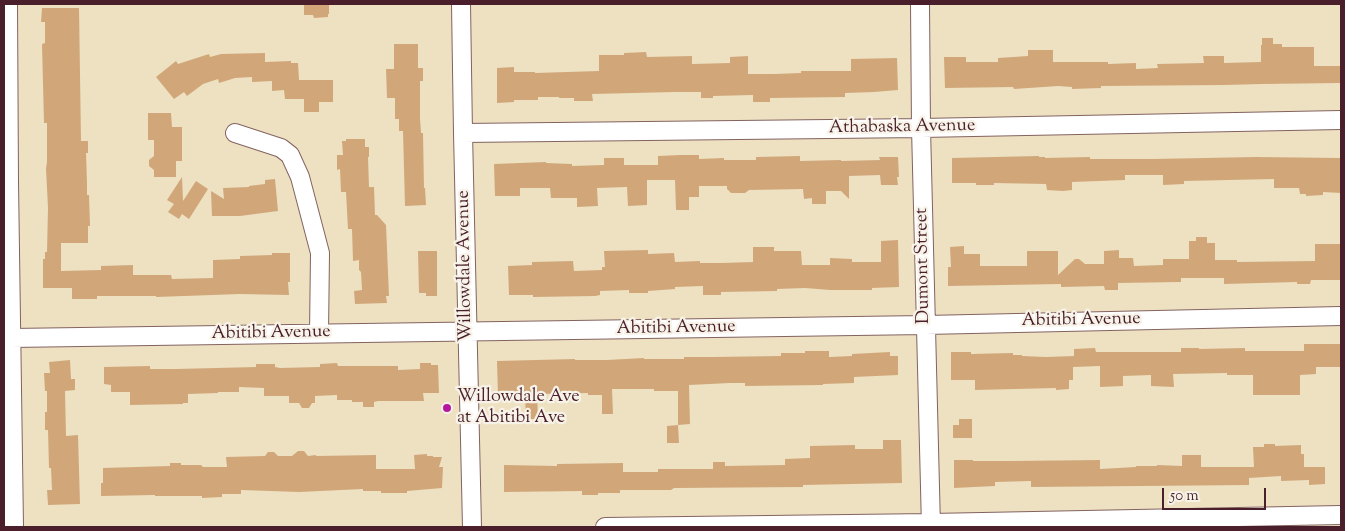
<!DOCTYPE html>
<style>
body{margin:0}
#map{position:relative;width:1345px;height:531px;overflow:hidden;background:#ede1c2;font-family:"Sorts Mill Goudy",serif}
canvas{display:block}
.frame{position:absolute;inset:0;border:5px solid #4a1f2b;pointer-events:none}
.scale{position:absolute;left:1162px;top:488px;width:104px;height:22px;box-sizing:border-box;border:2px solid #4a1f2b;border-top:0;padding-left:6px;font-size:15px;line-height:18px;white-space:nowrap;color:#4a1f2b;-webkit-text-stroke:4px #f7f3e8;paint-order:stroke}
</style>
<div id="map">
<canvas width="1345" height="531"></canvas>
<div class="frame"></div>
<div class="scale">50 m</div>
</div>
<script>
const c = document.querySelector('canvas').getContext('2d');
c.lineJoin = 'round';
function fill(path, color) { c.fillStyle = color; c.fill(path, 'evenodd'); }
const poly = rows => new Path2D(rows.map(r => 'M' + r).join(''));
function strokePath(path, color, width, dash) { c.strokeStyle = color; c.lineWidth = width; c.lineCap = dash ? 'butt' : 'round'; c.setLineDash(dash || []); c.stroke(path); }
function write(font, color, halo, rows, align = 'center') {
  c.font = font + ' "Sorts Mill Goudy",serif'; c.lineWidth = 4.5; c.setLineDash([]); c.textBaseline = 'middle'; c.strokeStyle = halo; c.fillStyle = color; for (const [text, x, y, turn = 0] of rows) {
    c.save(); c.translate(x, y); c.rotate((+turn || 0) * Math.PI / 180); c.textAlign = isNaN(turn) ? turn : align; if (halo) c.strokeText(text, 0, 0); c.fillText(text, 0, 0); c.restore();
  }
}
const building = poly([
 [304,4,329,4,329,14,328,14,328,17,314,18,313,15,304,15],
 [42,8,79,8,81,141,88,141,88,153,86,153,87,183,87,195,89,195,90,226,88,226,88,243,61,243,61,271,101,270,101,266,133,265,133,275,171,275,172,279,213,278,213,260,240,259,240,256,272,255,272,253,290,253,290,282,288,282,289,295,240,294,156,297,156,296,97,296,97,299,72,299,72,288,43,288,43,259,45,259,45,252,47,252,48,208,46,168,47,162,47,123,44,123,42,44,45,43,45,22,41,22],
 [1262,38,1273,38,1273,44,1282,44,1282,47,1314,47,1314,66,1340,66,1341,83,1262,84,1224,85,1101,86,1101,88,1072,89,1072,87,1058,86,1014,89,1013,87,945,88,944,57,966,57,966,62,998,62,998,58,1028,56,1028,50,1053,50,1053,62,1108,62,1108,64,1136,63,1136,69,1158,68,1157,64,1204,63,1203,56,1224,56,1224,63,1261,62,1261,45,1262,45],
 [394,44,418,44,418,68,423,68,423,81,420,81,420,118,421,133,423,133,424,188,425,188,426,205,405,206,403,131,399,131,399,119,395,119,395,98,387,98,386,69,394,69],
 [646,52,647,57,692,56,692,64,730,63,730,57,748,56,748,74,775,74,801,73,801,71,851,71,851,59,897,58,898,90,874,92,845,93,845,97,770,98,770,102,753,102,753,95,713,96,713,98,701,98,701,92,675,92,592,94,593,101,574,101,574,98,559,98,559,97,538,97,538,100,514,100,514,102,497,103,497,68,514,67,514,72,535,72,535,73,599,71,599,55,624,55,624,53],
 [265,53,265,62,291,61,291,63,298,63,299,80,333,80,333,102,319,102,319,112,304,112,304,99,285,99,284,90,272,91,272,81,252,82,252,77,235,78,219,83,218,79,203,84,187,96,184,92,174,99,156,77,176,61,178,64,209,54,210,57,221,54],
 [148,113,171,113,172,127,182,127,182,161,176,161,176,177,154,177,154,170,149,166,149,160,154,156,154,140,148,140],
 [346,139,365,139,365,147,369,147,369,157,368,157,369,187,374,187,375,215,377,215,386,225,389,296,386,296,387,303,355,304,354,291,362,290,361,272,359,270,359,260,353,261,352,229,348,229,346,192,341,192,340,169,337,170,337,155,343,155,342,141,346,141],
 [681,155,699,155,699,159,724,158,724,160,756,160,756,157,800,156,800,161,841,160,841,161,880,160,879,157,898,157,899,177,897,177,898,185,881,185,880,175,849,176,849,199,841,191,826,191,826,204,812,204,812,198,804,199,803,189,749,190,745,193,731,193,727,189,727,186,699,186,699,197,689,197,689,210,676,210,675,180,647,180,647,205,628,206,627,187,597,188,598,206,577,207,577,198,551,198,550,188,520,188,520,196,495,196,494,164,546,162,546,163,572,164,572,166,604,165,604,158,624,158,624,165,658,165,658,156],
 [1039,156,1039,157,1045,157,1045,158,1090,157,1090,159,1153,159,1256,157,1341,158,1341,193,1323,192,1323,195,1306,196,1306,194,1300,194,1299,188,1274,188,1274,179,1184,181,1184,184,1163,185,1163,175,1125,175,1125,180,1072,182,1072,190,1063,191,1047,190,1046,184,994,183,994,185,976,185,976,183,952,183,952,158],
 [182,177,183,201,196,181,208,189,189,219,182,214,179,219,168,212,174,204,167,200],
 [275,179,278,211,240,216,212,216,211,191,224,199,223,188,249,187,249,186,265,184,265,180],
 [1196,237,1207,237,1207,243,1215,243,1215,260,1237,260,1237,262,1315,261,1315,244,1341,244,1341,280,1311,280,1310,284,1297,284,1297,282,1224,284,1224,278,1181,278,1181,282,1118,283,1118,290,1105,290,1104,286,1061,287,1061,284,948,286,948,267,951,267,950,247,964,246,964,254,980,254,980,266,1027,266,1027,251,1058,251,1058,275,1075,259,1079,259,1085,264,1104,264,1104,251,1119,250,1119,258,1133,258,1134,266,1163,265,1163,259,1189,259,1189,241,1196,241],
 [898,240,899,287,872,288,872,290,830,290,805,288,777,289,777,291,721,292,721,295,703,295,703,286,675,287,675,289,648,291,648,293,629,293,629,290,600,291,600,295,595,296,533,297,533,295,509,295,508,266,532,265,532,262,573,261,574,271,602,270,602,267,605,267,604,251,648,250,648,254,674,253,675,262,700,261,700,263,721,263,753,262,753,247,774,247,774,251,801,251,802,265,830,265,830,258,852,259,852,262,881,262,881,241],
 [418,251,437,251,437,296,426,296,426,293,419,293],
 [1304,344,1341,344,1341,367,1316,367,1316,374,1300,375,1300,395,1253,395,1253,375,1227,375,1227,373,1173,374,1174,387,1151,386,1151,375,1123,376,1123,386,1100,387,1100,366,1073,367,1073,380,1069,380,1069,389,1056,390,1056,388,975,390,975,380,951,380,951,352,971,352,971,354,1013,353,1013,355,1022,355,1022,356,1046,357,1074,356,1074,349,1095,348,1096,352,1181,352,1181,348,1199,348,1199,349,1245,348,1245,351,1304,351],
 [805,351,829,351,829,357,852,356,852,354,890,352,890,356,898,356,898,375,854,377,854,383,823,384,823,385,745,386,745,383,730,383,689,385,690,424,678,425,678,391,654,391,654,389,612,389,613,414,602,414,602,395,588,395,588,393,537,394,538,419,526,419,525,396,498,395,497,361,575,359,575,360,607,360,644,358,644,359,684,359,684,357,713,357,781,356,781,353,805,353],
 [70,360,71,379,75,379,75,390,65,391,66,436,78,435,80,504,48,505,47,490,52,490,51,468,49,468,48,430,45,430,45,412,47,412,47,391,45,391,44,373,50,373,49,362],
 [337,363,338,366,398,366,398,370,420,369,420,363,431,363,431,365,438,365,439,393,423,393,424,401,378,401,374,402,374,407,363,407,363,402,352,402,352,400,337,400,337,395,315,396,315,403,312,403,309,408,302,408,299,403,289,403,289,396,264,396,264,388,239,387,239,392,218,392,218,393,188,394,188,403,183,403,183,404,130,405,130,392,111,392,111,385,104,384,104,367,150,366,150,369,176,369,256,367,256,364,275,364,275,367,280,368,319,367,320,367,320,364],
 [959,419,972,419,972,438,953,438,953,425,959,425],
 [678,425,679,443,667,443,667,426],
 [883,440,901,440,902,483,803,485,803,487,674,488,671,490,620,490,620,493,598,493,598,495,582,495,582,491,504,492,504,465,557,466,557,464,623,463,623,472,658,472,658,469,713,469,713,462,725,462,725,466,785,465,785,459,810,458,810,446,855,445,855,449,883,449],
 [1264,444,1275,444,1275,446,1301,445,1301,454,1304,454,1304,467,1325,467,1325,484,1309,485,1309,480,1281,481,1281,476,1249,478,1249,485,1031,487,1031,481,995,482,995,486,954,488,954,460,973,460,973,461,1012,461,1100,460,1100,469,1136,467,1136,466,1157,466,1157,465,1182,466,1182,455,1201,455,1201,467,1254,467,1253,447,1264,447],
 [298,451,304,451,308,456,316,455,316,456,376,455,376,469,415,469,414,455,427,454,427,456,433,456,433,457,442,457,439,467,443,467,442,488,407,491,407,493,381,493,381,491,363,491,363,489,299,492,241,490,241,494,222,494,222,497,202,498,202,496,155,496,155,495,101,496,101,483,103,483,103,468,170,466,170,463,181,463,181,465,201,465,203,467,227,467,226,457,265,456,268,452,274,452,278,456,292,456]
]);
const minor = poly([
 [8,4,9,182,14,527],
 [461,4,463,133,472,527],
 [920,4,921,128,931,527],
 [235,133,281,148,290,155,300,177,320,253,319,333],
 [463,133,921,128,1341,120],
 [11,338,925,325,1341,316],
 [605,527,931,523,1341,515]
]);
const markers = [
 [447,408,5,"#b5179e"]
];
const streetNames = [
 ["Athabaska Avenue",902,128,-1],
 ["Willowdale Avenue",466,266,-91],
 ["Dumont Street",924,266,-91],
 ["Abitibi Avenue",1081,321,-1],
 ["Abitibi Avenue",676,329,-1],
 ["Abitibi Avenue",271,334,-1]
];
const poiNames = [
 ["Willowdale Ave",457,398],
 ["at Abitibi Ave",457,419]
];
fill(building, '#d1a77a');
strokePath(minor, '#836360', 20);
strokePath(minor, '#fff', 18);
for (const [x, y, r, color] of markers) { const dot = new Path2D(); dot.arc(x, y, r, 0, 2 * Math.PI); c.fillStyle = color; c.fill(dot); strokePath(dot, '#f7f3e8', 2); }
write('18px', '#4a1f2b', '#f7f3e8', streetNames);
write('18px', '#4a1f2b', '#f7f3e8', poiNames, 'left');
</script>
